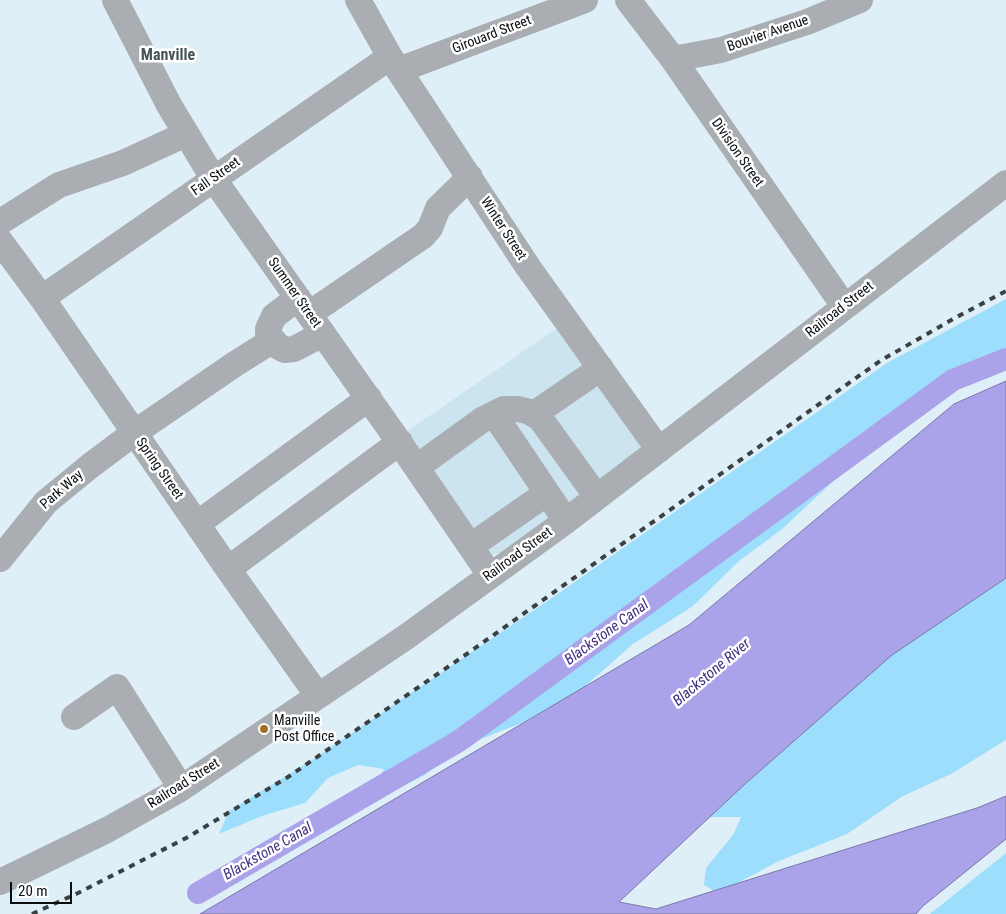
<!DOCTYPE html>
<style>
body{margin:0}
#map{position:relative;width:1006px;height:914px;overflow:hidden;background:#dfeff7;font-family:"Roboto Condensed",sans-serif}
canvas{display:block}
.scale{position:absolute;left:10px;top:882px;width:62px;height:22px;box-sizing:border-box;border:2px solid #090e11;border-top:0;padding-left:6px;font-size:15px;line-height:18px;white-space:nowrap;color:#090e11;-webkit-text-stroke:4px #fff;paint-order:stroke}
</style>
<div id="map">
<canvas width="1006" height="914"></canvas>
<div class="scale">20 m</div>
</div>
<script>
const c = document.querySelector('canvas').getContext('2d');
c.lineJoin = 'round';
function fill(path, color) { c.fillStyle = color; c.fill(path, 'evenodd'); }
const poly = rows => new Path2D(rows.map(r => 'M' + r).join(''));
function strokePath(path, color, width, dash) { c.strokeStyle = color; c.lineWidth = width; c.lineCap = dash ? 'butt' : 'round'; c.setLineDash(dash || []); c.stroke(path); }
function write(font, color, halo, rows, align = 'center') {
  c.font = font + ' "Roboto Condensed",sans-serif'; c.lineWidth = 5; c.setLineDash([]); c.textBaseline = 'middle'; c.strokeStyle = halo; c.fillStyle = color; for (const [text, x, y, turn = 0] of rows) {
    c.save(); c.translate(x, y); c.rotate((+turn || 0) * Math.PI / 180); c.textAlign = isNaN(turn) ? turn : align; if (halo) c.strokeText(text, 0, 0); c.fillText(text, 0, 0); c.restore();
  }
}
const built = poly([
 [566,322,646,436,629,465,513,550,486,556,403,434]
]);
const green = poly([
 [1006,299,1006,351,988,358,889,429,781,530,739,561,693,606,633,644,584,687,522,723,457,748,425,775,365,805,361,801,360,794,377,781,384,769,358,765,328,778,305,803,262,816,219,834,229,811,312,760,549,600,887,363],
 [1006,546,1006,740,951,774,903,796,847,834,779,861,730,887,716,892,704,885,706,868,733,835,741,817,704,817,740,780,758,772,808,698],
 [1006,853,1006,914,930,914]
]);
const water = poly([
 [1006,381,1006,578,892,655,745,784,619,902,656,909,977,808,1006,796,1006,839,923,906,916,914,200,914,689,625,954,404,1006,381]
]);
const canal = poly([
 [198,893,459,741,953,380,1006,359]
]);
const minor = poly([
 [115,0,169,105,213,178,397,439,490,575],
 [358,0,390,57,528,267,659,450],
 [628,0,673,59,844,306],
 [673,59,721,50,807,22,860,0],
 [399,70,585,0],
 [0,222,59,185,123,163,186,134],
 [0,241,42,298,228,569,318,696],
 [42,298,390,57],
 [298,298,274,316,268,329,268,334,279,347,285,350,294,349,323,334],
 [309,314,423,236,430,228,438,208,470,177],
 [494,414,566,521],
 [534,414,601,368],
 [417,467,482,420,504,409,518,409,530,412,540,418,597,497],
 [197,524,369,398],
 [471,546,547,493],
 [0,559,46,502,90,466,134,433,235,364,273,340],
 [228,569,400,442],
 [74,717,117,687,181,788],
 [0,882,107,830,177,791,406,637,566,521,1006,183]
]);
const rail = poly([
 [32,914,78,893,188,837,288,777,471,651,880,361,953,319,1006,291]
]);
const markers = [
 [264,729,5,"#a17025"]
];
const streetNames = [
 ["Bouvier Avenue",768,34,-19],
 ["Girouard Street",492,35,-21],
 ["Division Street",737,153,55],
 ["Fall Street",216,177,-35],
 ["Winter Street",503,229,57],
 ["Summer Street",294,293,55],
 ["Railroad Street",840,310,-38],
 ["Spring Street",159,469,55],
 ["Park Way",62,490,-41],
 ["Railroad Street",518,555,-36],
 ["Railroad Street",184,784,-32]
];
const poiNames = [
 ["Manville",274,721],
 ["Post Office",274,737]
];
const waterNames = [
 ["Blackstone Canal",607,633,-36],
 ["Blackstone River",712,673,-40],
 ["Blackstone Canal",268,852,-30]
];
const quarterNames = [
 ["Manville",168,56]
];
fill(built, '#cce4ef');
fill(green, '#9cdefb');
fill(water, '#aba3e9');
strokePath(water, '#7a76a8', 1);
strokePath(canal, '#aba3e9', 22);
strokePath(minor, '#aaaeb3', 26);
strokePath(rail, '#394145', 4, [6, 6]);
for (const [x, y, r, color] of markers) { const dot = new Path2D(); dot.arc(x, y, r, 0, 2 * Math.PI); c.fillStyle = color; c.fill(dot); strokePath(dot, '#fff', 2); }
write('14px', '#090e11', '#fff', streetNames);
write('14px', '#090e11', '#fff', poiNames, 'left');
write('italic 15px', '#412e7e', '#fff', waterNames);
write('bold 16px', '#46545a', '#fff', quarterNames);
</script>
